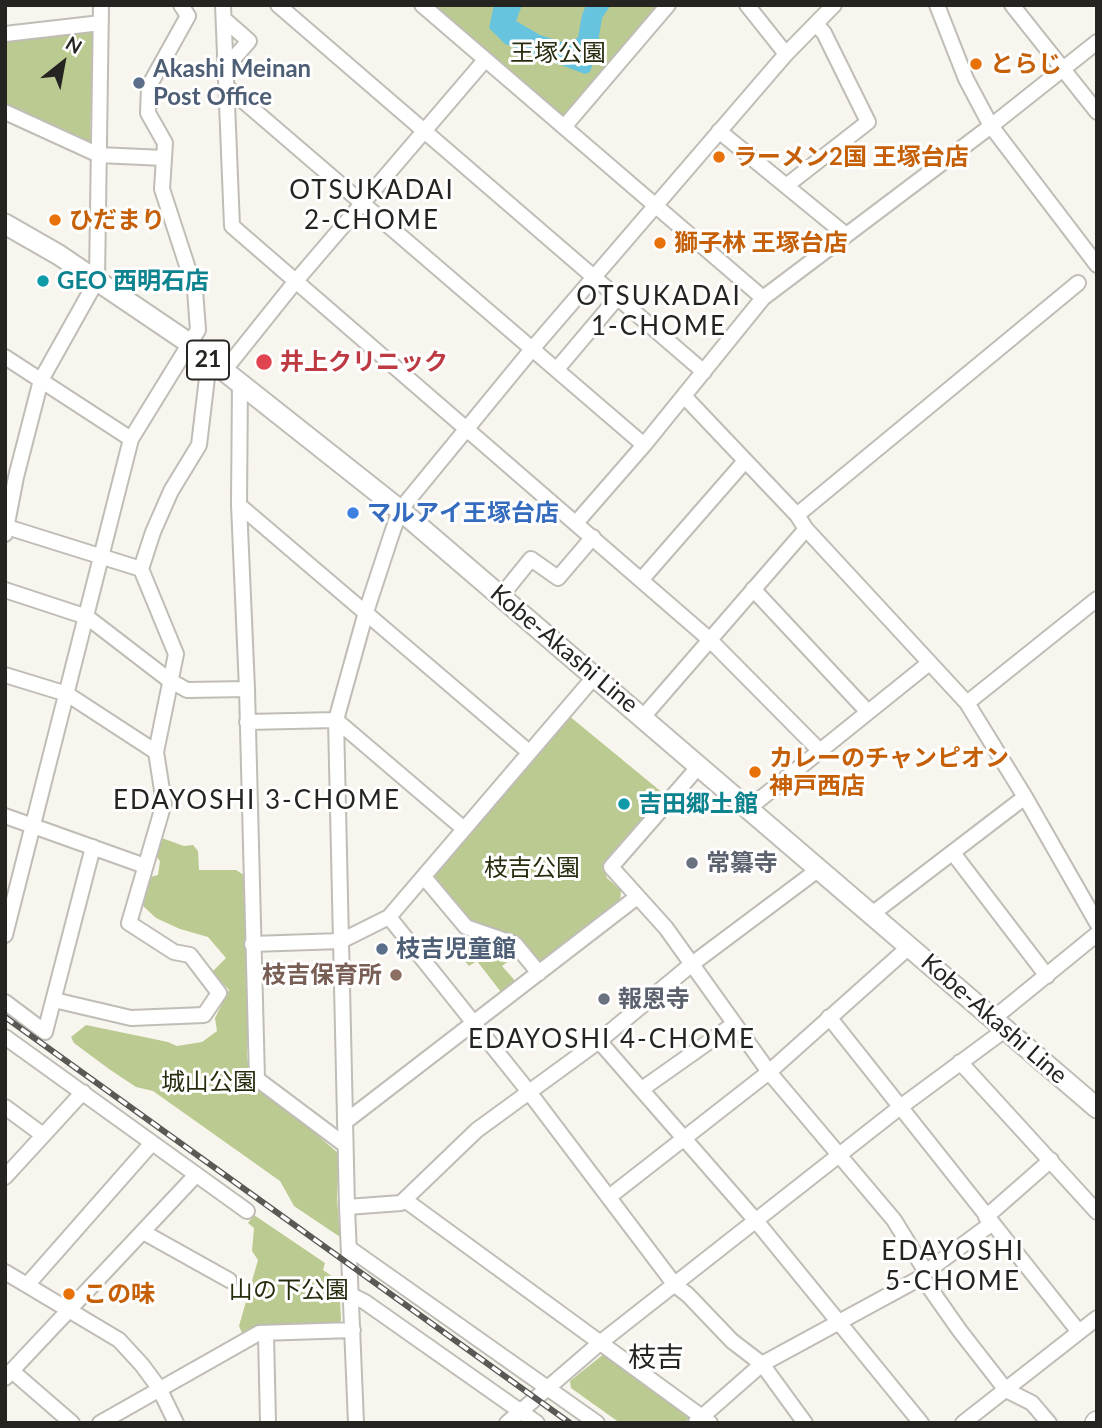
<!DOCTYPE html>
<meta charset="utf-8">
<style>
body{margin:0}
#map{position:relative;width:1102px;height:1428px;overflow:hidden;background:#f8f5ee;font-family:Lato,sans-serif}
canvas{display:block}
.frame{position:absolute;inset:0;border:7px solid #252421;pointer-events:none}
.north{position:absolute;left:28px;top:28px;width:70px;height:70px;-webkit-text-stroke:5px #fff;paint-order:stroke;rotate:31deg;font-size:19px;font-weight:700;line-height:28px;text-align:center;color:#252421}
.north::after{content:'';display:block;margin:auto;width:24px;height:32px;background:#252421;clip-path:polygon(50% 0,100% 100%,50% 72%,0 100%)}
</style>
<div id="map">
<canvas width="1102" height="1428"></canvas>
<div class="frame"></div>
<div class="north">N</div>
</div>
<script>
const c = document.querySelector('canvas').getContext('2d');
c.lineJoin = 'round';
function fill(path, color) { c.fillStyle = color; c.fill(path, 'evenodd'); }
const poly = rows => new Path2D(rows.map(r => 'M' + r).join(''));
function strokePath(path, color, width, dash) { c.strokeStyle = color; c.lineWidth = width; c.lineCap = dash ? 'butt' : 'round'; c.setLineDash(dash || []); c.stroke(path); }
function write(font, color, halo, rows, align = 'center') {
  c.font = font + ' Lato,"Noto Sans JP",sans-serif'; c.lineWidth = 6; c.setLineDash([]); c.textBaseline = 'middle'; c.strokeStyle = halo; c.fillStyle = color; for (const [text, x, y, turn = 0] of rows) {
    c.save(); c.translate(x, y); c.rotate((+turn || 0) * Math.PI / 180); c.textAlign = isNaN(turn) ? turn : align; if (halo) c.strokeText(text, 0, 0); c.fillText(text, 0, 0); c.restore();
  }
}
const green = poly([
 [430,5,663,5,568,116,558,116],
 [88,30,93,34,90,143,5,106,5,40],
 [568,715,664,794,609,856,604,868,607,878,621,890,620,905,548,961,538,964,519,938,511,943,518,954,502,966,518,984,504,996,477,961,469,966,454,948,474,931,434,879,433,872],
 [159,837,184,846,193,845,198,851,199,870,236,870,244,875,249,928,247,1057,251,1080,262,1093,298,1118,339,1154,337,1198,340,1237,294,1206,280,1181,153,1091,136,1087,109,1069,74,1043,71,1037,86,1025,168,1042,177,1046,202,1042,217,1031,215,1018,229,990,212,972,226,958,208,937,180,929,156,918,141,904,150,877,158,875,160,861,155,855],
 [254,1215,325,1263,323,1270,339,1281,341,1319,339,1327,247,1336,242,1333,239,1326,258,1260,252,1251,254,1228,248,1223],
 [605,1353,690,1411,690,1417,684,1423,620,1423,571,1388,570,1381]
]);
const water = poly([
 [494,5,522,5,516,21,540,35,568,44,578,37,582,15,586,5,611,5,602,18,596,54,590,72,585,74,505,44,489,28]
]);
const minor = poly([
 [223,5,232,226,709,639,819,750],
 [278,5,704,372],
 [422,5,763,298],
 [747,5,786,54],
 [937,5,966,79,991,126,1097,265],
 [1012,5,1097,112],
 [224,19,249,41,226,67],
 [5,34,101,23],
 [227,87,644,445],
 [5,112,99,155,164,158],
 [564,127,668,5],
 [719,131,846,235],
 [786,186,868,122,824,33,816,24],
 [5,357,131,439],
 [557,369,617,298],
 [223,372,295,282,485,60],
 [240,383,239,505,247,689,257,1079,345,1145],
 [684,396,797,515,806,529,967,703,1025,797,1097,923],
 [239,505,529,752],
 [797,515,1078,283],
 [576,523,644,445,763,298,991,126,1097,42],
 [7,527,141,569],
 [5,534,16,477,41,380,97,280,101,5],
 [642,579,745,461],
 [753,589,867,711],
 [5,590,87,617,169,680,187,690,247,689],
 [501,596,531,559,558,578,593,537],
 [5,675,67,694,156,752],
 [967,703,1097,599],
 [643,717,806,529],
 [247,722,336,720,464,829],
 [700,765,611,867,666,928,769,1072,894,1220,926,1272,922,1277,960,1331,1006,1390,1032,1403,1049,1423],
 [749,808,928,664],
 [5,816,145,866],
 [953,853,1047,976],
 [424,877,466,927,515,944,539,973],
 [872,914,1025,797],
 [389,917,529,1092,675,1285,688,1295,732,1341,762,1364,805,1423],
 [5,935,131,439,198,330,195,290,162,189,165,143,148,113,149,86,188,16,181,5],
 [252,944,341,941,389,917,595,676],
 [54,1000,131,1018,204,1015,219,993,190,955,174,952,129,923,164,803,156,752,176,654,141,569,153,532,171,491,199,445,209,361],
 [5,1002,45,1032,93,847],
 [829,1017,1079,1332],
 [994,1018,1097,934],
 [5,1037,247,1211],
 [599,1041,757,1222,921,1423],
 [960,1062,1097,1212],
 [642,1089,734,1024],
 [5,1107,43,1135],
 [345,1122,637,897],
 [5,1177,83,1092],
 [609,1197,769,1072,910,946],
 [405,1200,710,1423],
 [347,1207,401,1203,477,1130,599,1041,692,964,819,869],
 [986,1217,1051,1160],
 [143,1232,229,1280],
 [349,1248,597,1423],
 [5,1272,119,1340,142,1365,159,1388,176,1423],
 [926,1272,991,1224],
 [27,1285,152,1143],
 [351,1295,365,1302,537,1423],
 [266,1334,268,1423],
 [12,1371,72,1423],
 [5,1378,195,1176],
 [696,1422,762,1364,922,1277],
 [100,1423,259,1333,353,1330],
 [356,1423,347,1207,336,720,366,612,391,536,400,510,533,348,786,54,834,5],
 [507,1423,601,1342,899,1108,1006,1029],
 [963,1423,1097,1318]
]);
const major = poly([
 [5,224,59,255,189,343,400,510,1097,1108]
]);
const highway = poly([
 [1096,1423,1097,1422]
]);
const rail = poly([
 [5,1017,570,1423]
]);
const markers = [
 [976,64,7,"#e8710a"],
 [139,83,7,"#5c6f8a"],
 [719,157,7,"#e8710a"],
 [55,220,7,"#e8710a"],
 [660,243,7,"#e8710a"],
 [43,281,7,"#0f9aa8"],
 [264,362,9,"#e0444e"],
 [353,513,7,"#3f7fe0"],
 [755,772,7,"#e8710a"],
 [624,804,7,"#0f9aa8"],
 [692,863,7,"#6b7280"],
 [382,949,7,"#5c6f8a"],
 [396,975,7,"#8d6e63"],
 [604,999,7,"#6b7280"],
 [69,1294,7,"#e8710a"]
];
const shields = [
 [208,360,42]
];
const shieldNames = [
 ["21",208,360]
];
const parkNames = [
 ["王塚公園",558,53],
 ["枝吉公園",532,868],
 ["城山公園",209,1082],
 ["山の下公園",289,1290]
];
const foodNames = [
 ["とらじ",990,64],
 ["ラーメン2国 王塚台店",733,157],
 ["ひだまり",69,220],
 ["獅子林 王塚台店",674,243],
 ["カレーのチャンピオン",769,758],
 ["神戸西店",769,786],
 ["この味",83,1294]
];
const serviceNames = [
 ["Akashi Meinan",153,69],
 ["Post Office",153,97],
 ["枝吉児童館",396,949]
];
const cultureNames = [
 ["GEO 西明石店",57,281],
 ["吉田郷土館",638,804]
];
const healthNames = [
 ["井上クリニック",280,362]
];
const shopNames = [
 ["マルアイ王塚台店",367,513]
];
const streetNames = [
 ["Kobe-Akashi Line",564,649,40],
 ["Kobe-Akashi Line",994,1019,41]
];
const worshipNames = [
 ["常纂寺",706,863],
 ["報恩寺",618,999]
];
const educationNames = [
 ["枝吉保育所",382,975]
];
const neighbourhoodNames = [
 ["OTSUKADAI",372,191],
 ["2-CHOME",372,221],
 ["OTSUKADAI",659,297],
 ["1-CHOME",659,327],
 ["EDAYOSHI 3-CHOME",257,801],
 ["EDAYOSHI 4-CHOME",612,1040],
 ["EDAYOSHI",953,1252],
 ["5-CHOME",953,1282]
];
const quarterNames = [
 ["枝吉",656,1358]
];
fill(green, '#baca90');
fill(water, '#66c4df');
strokePath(minor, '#c0bcb6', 18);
strokePath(major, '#c0bcb6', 23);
strokePath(highway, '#c0bcb6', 24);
strokePath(minor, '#fff', 14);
strokePath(major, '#fff', 19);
strokePath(highway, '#fff', 21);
strokePath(rail, '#5a5955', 6);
strokePath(rail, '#fff', 3.5, [10]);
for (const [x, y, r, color] of markers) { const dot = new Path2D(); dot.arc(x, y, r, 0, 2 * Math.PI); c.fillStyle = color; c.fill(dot); strokePath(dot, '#fff', 2.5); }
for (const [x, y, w] of shields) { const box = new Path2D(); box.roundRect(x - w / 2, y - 19.5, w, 39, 5); c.fillStyle = '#fff'; c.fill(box); strokePath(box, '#252421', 2); }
write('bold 23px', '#252421', null, shieldNames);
write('24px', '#272e0f', '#fff', parkNames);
write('bold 24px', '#c56008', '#fff', foodNames, 'left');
write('bold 24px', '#4e5e75', '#fff', serviceNames, 'left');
write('bold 24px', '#0d838f', '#fff', cultureNames, 'left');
write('bold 24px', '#be3a42', '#fff', healthNames, 'left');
write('bold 24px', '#366cbe', '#fff', shopNames, 'left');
write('24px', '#252421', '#fff', streetNames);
write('bold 24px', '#5b616d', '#fff', worshipNames, 'left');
write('bold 24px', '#785e54', '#fff', educationNames, 'right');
c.letterSpacing = '2px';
write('26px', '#252421', '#fff', neighbourhoodNames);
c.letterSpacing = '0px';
write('28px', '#252421', '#fff', quarterNames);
</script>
